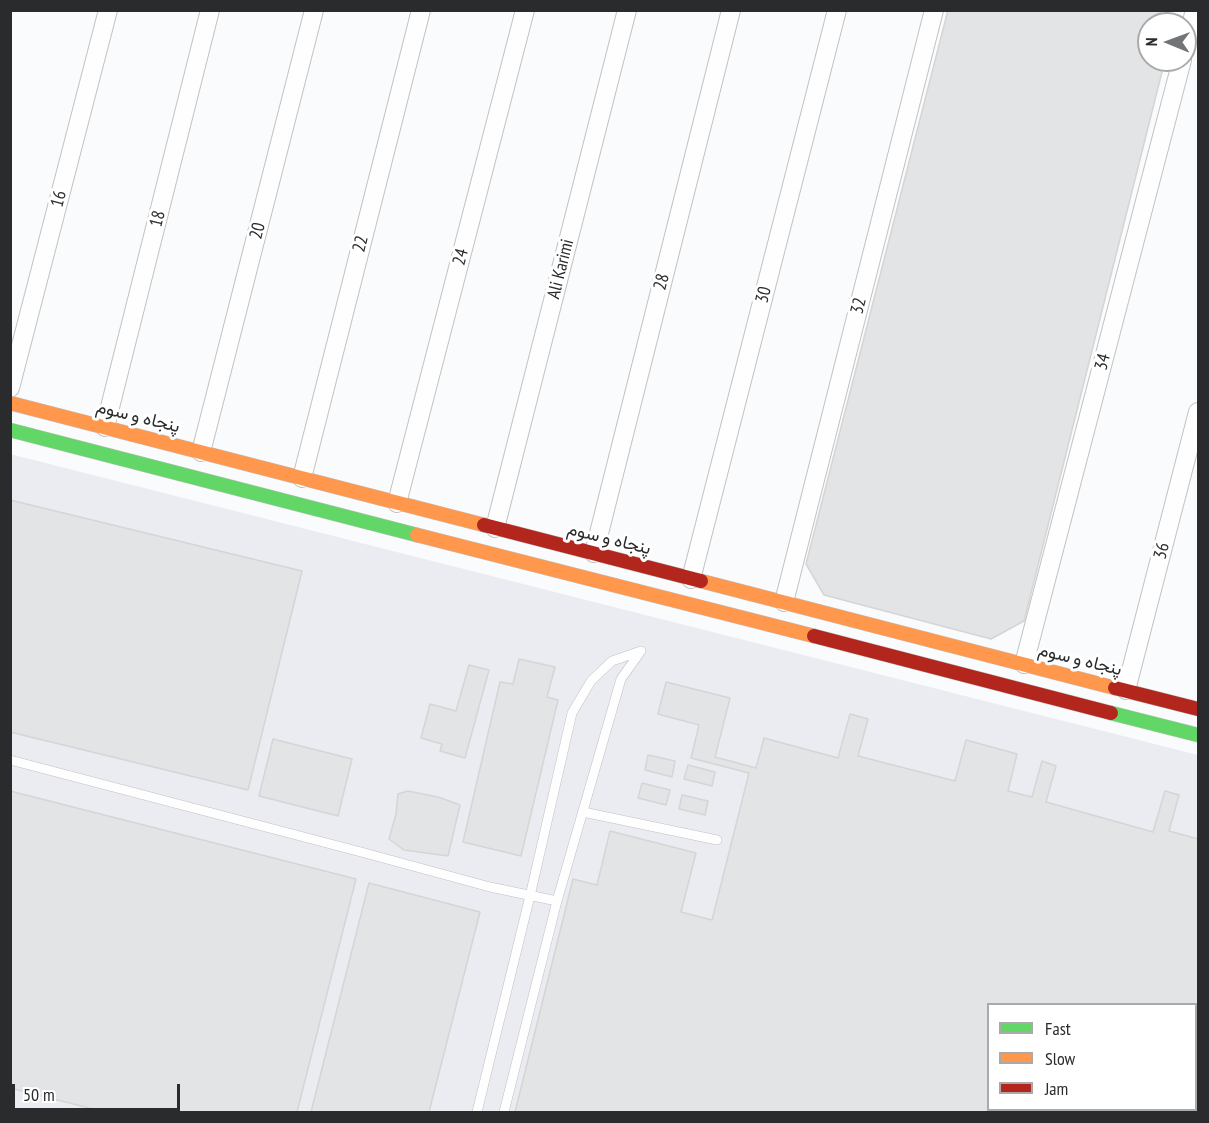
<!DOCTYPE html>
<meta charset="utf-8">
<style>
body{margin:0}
#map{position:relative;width:1209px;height:1123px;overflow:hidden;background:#fafbfc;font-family:"PT Sans Narrow",sans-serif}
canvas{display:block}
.frame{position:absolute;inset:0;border:12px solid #2a2b2c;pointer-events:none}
.legend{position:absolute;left:987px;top:1003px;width:210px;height:108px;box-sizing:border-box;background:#fff;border:2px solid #aaaaab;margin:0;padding:8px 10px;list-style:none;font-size:18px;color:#2a2b2c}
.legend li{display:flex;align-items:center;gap:12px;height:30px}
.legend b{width:30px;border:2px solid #aaaaab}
.north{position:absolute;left:1137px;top:12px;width:60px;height:60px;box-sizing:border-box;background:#fff;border:2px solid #aaaaab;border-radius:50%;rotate:271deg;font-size:16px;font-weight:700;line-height:24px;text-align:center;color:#2a2b2c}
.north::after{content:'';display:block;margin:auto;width:21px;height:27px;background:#737475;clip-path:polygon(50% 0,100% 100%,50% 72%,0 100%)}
.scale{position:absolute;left:12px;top:1084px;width:168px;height:27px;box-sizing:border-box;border:3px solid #2a2b2c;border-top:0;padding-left:8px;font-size:18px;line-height:21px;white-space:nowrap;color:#2a2b2c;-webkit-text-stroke:4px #fff;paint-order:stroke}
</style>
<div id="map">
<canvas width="1209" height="1123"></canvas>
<div class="frame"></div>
<ul class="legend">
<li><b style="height:8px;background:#63d668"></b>Fast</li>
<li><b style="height:8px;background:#ff974d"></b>Slow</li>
<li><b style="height:8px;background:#b3261e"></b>Jam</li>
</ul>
<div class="north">N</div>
<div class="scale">50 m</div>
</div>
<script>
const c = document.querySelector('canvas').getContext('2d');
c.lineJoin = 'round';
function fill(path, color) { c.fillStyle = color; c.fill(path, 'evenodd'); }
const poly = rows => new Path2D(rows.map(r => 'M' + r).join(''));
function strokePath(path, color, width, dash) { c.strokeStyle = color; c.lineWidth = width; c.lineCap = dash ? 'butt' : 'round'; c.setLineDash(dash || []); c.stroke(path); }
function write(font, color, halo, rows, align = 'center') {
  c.font = font + ' "PT Sans Narrow",Vazirmatn,sans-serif'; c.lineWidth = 6; c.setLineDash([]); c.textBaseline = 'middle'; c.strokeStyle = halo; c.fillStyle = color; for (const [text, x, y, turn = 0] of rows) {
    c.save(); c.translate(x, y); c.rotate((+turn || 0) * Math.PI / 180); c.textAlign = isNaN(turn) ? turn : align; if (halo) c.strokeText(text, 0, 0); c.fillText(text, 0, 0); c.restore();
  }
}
const built = poly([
 [10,454,1198,755,1198,1112,11,1112],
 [988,1004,1196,1004,1196,1110,988,1110]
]);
const building = poly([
 [948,10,1155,10,1160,12,1167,24,1149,24,1149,60,1165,60,1024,621,991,639,824,595,806,564,948,10],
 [10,500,302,571,248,790,10,732,10,500],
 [519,659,555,667,547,697,558,700,521,856,463,842,500,682,513,684,519,659],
 [469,665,489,670,465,758,440,751,442,744,421,738,430,704,456,711,469,665],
 [666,682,730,698,715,757,756,768,764,738,838,758,850,714,868,719,858,756,955,781,966,740,1017,754,1008,791,1032,797,1042,761,1056,766,1046,802,1153,832,1165,791,1179,795,1169,831,1198,839,1198,1112,515,1112,573,879,597,885,610,831,696,853,681,912,712,920,749,773,691,758,699,725,658,714,666,682],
 [988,1004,1196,1004,1196,1110,988,1110,988,1004],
 [273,739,352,759,338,816,259,796,273,739],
 [648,755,675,761,672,777,645,770,648,755],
 [688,765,715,772,712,786,684,779,688,765],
 [642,783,670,790,666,805,638,798,642,783],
 [10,791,356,879,297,1112,105,1112,10,1088,10,791],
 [408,791,438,797,460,805,448,856,404,850,389,839,396,814,398,794,408,791],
 [682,795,708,801,705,815,679,809,682,795],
 [369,883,480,912,429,1112,311,1112,369,883]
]);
const lane = poly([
 [10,760,361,852,490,887,557,901],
 [583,812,717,840],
 [477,1112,530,896,572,713,591,681,612,661,641,651],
 [504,1112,557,901,621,679,641,651]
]);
const street = poly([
 [1185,48,1195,10],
 [10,388,108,10],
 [105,427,210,10],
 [201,452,314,10],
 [302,478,421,10],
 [397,503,525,10],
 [495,528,627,10],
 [594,553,731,10],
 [691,579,837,10],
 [784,602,934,10],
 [1024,664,1182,60],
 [1126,690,1198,412]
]);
const fast = poly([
 [10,430,417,535],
 [1111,713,1198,735]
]);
const slow = poly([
 [10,403,484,525],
 [417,535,814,636],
 [701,581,1115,688]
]);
const jam = poly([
 [484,525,701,581],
 [814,636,1111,713],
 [1115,688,1198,709]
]);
const streetNames = [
 ["16",59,199,-75],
 ["18",158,219,-76],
 ["20",258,231,-76],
 ["22",361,244,-76],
 ["24",461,257,-75],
 ["Ali Karimi",561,269,-76],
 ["28",662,282,-76],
 ["30",764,295,-76],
 ["32",859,306,-76],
 ["34",1103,362,-75],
 ["پنجاه و سوم",138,417,14],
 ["پنجاه و سوم",609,539,14],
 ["36",1162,551,-75],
 ["پنجاه و سوم",1080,660,14]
];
fill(built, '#eaecf2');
fill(building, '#e3e4e5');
strokePath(building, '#d5d5d6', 1.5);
strokePath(lane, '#c1c2c3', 10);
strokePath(street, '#c1c2c3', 20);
strokePath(fast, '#c1c2c3', 15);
strokePath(slow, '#c1c2c3', 15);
strokePath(jam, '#c1c2c3', 15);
strokePath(lane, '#fefeff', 9);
strokePath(street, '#fefeff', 18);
strokePath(fast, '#63d668', 14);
strokePath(slow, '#ff974d', 14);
strokePath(jam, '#b3261e', 14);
write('18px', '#2a2b2c', '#fff', streetNames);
</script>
